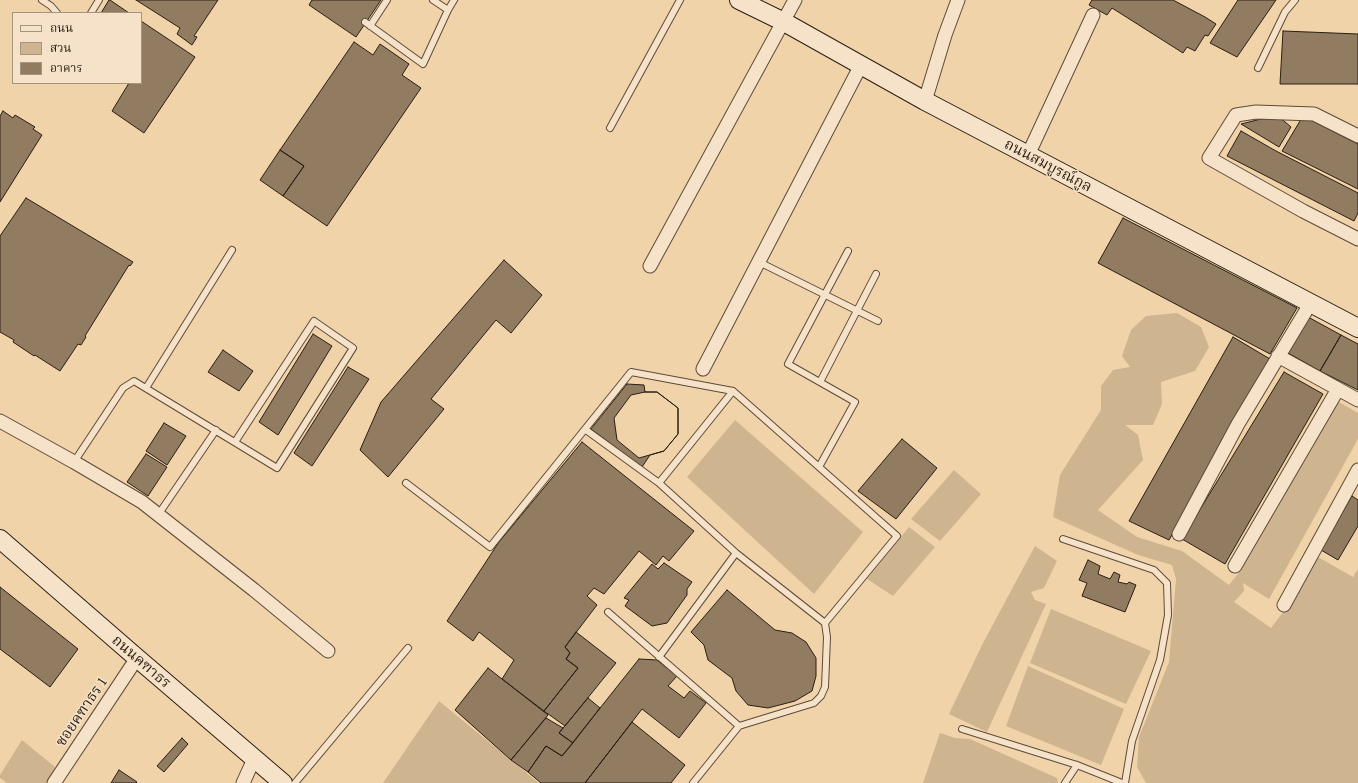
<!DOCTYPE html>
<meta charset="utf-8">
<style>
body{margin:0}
#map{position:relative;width:1358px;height:783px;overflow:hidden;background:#f1d3aa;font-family:"EB Garamond","Noto Serif Thai",serif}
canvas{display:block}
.legend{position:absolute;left:12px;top:12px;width:130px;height:72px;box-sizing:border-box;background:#f6e2c8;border:1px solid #a49480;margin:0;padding:5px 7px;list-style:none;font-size:12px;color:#2a1e13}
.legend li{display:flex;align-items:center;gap:8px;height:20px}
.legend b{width:20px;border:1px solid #a49480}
</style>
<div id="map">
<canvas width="1358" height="783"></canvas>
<ul class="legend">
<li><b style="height:5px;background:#f6e2c8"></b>ถนน</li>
<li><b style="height:11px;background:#cfb490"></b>สวน</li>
<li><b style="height:11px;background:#917c62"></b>อาคาร</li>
</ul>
</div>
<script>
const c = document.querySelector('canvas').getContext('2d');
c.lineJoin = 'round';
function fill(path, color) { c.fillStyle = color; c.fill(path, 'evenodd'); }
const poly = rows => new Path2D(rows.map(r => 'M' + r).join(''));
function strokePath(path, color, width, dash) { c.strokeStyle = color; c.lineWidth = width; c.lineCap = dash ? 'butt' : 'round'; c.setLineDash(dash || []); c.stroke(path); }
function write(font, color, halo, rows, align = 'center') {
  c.font = font + ' "EB Garamond","Noto Serif Thai",serif'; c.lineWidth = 3; c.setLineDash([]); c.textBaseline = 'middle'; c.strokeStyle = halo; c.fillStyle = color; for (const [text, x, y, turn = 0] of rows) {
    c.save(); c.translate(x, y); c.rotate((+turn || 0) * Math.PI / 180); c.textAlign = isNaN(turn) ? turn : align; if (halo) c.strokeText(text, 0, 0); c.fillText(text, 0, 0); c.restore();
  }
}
const green = poly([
 [1177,313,1201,327,1209,347,1195,371,1161,382,1162,404,1153,425,1125,425,1138,435,1143,460,1098,510,1137,537,1182,551,1229,585,1241,570,1337,401,1358,413,1358,439,1269,599,1243,583,1244,591,1234,602,1271,628,1283,612,1287,611,1318,557,1353,577,1358,569,1358,783,1146,783,1137,767,1139,737,1169,662,1176,579,1172,565,1138,555,1053,517,1060,475,1101,410,1101,386,1113,370,1130,367,1122,356,1131,330,1146,316],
 [735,420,863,532,814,594,687,477],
 [954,470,981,494,940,541,911,519],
 [909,527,935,547,893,596,867,579],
 [1035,546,1057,561,1044,588,1031,592,1035,600,1046,604,987,732,949,714,982,645],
 [1051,609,1151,651,1126,704,1030,663],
 [1028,666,1124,709,1101,765,1006,726],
 [439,701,539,783,383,783],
 [940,733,955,738,970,739,1057,778,1058,783,923,783],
 [22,740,55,767,46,783,5,783,6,782,0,778,0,775]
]);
const building = poly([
 [109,0,110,0,129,13,101,13,109,0],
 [136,0,218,0,194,36,197,37,192,45,177,34,180,28,136,0],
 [312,0,381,0,356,37,309,5,312,0],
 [1092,0,1173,0,1205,17,1216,24,1208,36,1205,35,1195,51,1187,47,1183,53,1112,8,1107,15,1089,5,1092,0],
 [1238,0,1276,0,1237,57,1210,43,1238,0],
 [141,21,195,57,144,133,112,111,129,83,141,83,141,21],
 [1283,31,1358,34,1358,84,1280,84,1283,31],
 [354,42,373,55,380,44,409,64,402,75,421,88,327,226,283,196,304,166,280,150,354,42],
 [3,111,13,118,15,115,35,127,33,129,42,135,0,202,0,116,3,111],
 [1277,115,1291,127,1279,147,1241,124,1277,115],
 [1303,116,1358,144,1358,189,1282,151,1303,116],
 [1241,131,1276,151,1358,193,1358,213,1354,221,1227,156,1241,131],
 [280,150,304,166,283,196,260,180,280,150],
 [26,198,133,262,130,266,129,265,85,336,86,337,81,345,78,344,60,371,35,355,34,356,13,342,14,340,0,332,0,236,26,198],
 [1123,218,1297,308,1270,354,1098,263,1123,218],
 [504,260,542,295,511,333,496,320,431,399,444,409,388,477,360,450,381,402,504,260],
 [1308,317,1341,335,1320,371,1288,353,1308,317],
 [313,334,332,346,278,435,259,422,313,334],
 [1341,335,1358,344,1358,390,1320,371,1341,335],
 [1233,337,1270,359,1169,540,1129,521,1233,337],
 [223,350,253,371,239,391,208,372,223,350],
 [348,367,369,379,312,466,294,453,348,367],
 [1284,372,1323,394,1225,564,1182,539,1284,372],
 [627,384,644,385,645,392,657,392,678,408,678,434,664,451,650,455,642,467,591,429,627,384],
 [645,392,657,392,678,408,678,434,664,451,639,458,617,440,614,418,631,395,645,392],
 [164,423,186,436,167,465,146,451,164,423],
 [902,439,937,468,896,519,858,491,902,439],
 [582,442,694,531,669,561,663,556,656,565,639,551,604,594,594,588,587,596,597,605,565,647,570,653,566,659,578,668,544,711,502,679,514,660,479,632,473,641,447,621,499,542,582,442],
 [146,454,167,467,148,496,127,482,146,454],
 [1352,496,1358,500,1358,526,1338,560,1321,550,1352,496],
 [1088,560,1100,566,1098,574,1110,579,1114,572,1120,575,1118,582,1127,584,1129,582,1136,585,1125,612,1082,596,1087,583,1079,580,1088,560],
 [664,563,692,582,687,589,687,595,667,623,652,626,625,606,629,600,624,598,652,564,658,569,664,563],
 [0,587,78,649,50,687,0,649,0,587],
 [727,590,775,630,792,633,806,642,816,658,816,676,812,691,795,701,768,708,748,705,736,691,732,678,708,660,704,645,691,632,727,590],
 [576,632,616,663,565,726,544,711,578,668,566,659,570,653,565,647,576,632],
 [639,659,657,660,677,676,668,686,684,698,690,691,706,703,679,738,642,709,585,783,541,783,528,772,546,746,562,756,639,659],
 [488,668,548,715,511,760,455,710,488,668],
 [588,698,600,708,573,743,559,733,588,698],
 [546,718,563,728,559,733,573,743,562,756,546,746,528,772,511,760,546,718],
 [632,722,685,765,671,783,585,783,632,722],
 [182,738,188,744,164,772,157,766,182,738],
 [119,770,137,782,136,783,111,783,119,770]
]);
const lane = poly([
 [42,0,51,6,57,13],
 [433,0,448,10],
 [91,13,99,0],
 [365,22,423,64,448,10,454,0],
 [370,26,387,0],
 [1258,68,1285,12,1295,0],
 [610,128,680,0],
 [759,262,878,321],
 [820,382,876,274],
 [146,388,232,250],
 [733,391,659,483,736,553],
 [586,430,659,483],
 [74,462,123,388,134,381,277,468,353,348,314,321,235,442],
 [819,467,855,402,788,364,848,251],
 [406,483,490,547,631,372,733,391,897,536,825,623,736,553,659,657],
 [158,515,216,430],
 [1063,539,1154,570,1167,583,1168,615,1160,660,1132,741,1125,783],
 [608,612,739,726,693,783],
 [739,726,814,703,821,696,825,687,827,637,825,623],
 [962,729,1077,765,1122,783],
 [295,783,408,648],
 [1065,783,1077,765]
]);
const street = poly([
 [925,101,945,35,958,0],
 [1358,136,1314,114,1256,112,1236,115,1209,158,1303,211,1358,239],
 [1028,155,1093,15],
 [650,266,795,0],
 [1278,356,1358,400],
 [703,369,861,65],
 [0,421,74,462,142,502,254,590,328,651],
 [1179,534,1238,424,1310,304],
 [1235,566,1338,389],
 [1284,605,1358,470],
 [54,783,137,658],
 [243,783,254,759]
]);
const secondary = poly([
 [739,0,784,22,925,101,1358,328],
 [0,539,137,658,283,783]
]);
const streetNames = [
 ["ถนนสมบูรณ์กูล",1048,166,28],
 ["ถนนคฑาธร",141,662,41],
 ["ซอยคฑาธร 1",82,712,-56]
];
fill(green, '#cfb490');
fill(building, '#917c62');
strokePath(building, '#2a1e13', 1);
strokePath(lane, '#5c4b39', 8);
strokePath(street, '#5c4b39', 15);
strokePath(secondary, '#2a1e13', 20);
strokePath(lane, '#f6e2c8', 6);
strokePath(street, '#f6e2c8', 13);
strokePath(secondary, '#f6e2c8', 18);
write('15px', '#2a1e13', '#f6e2c8', streetNames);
</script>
